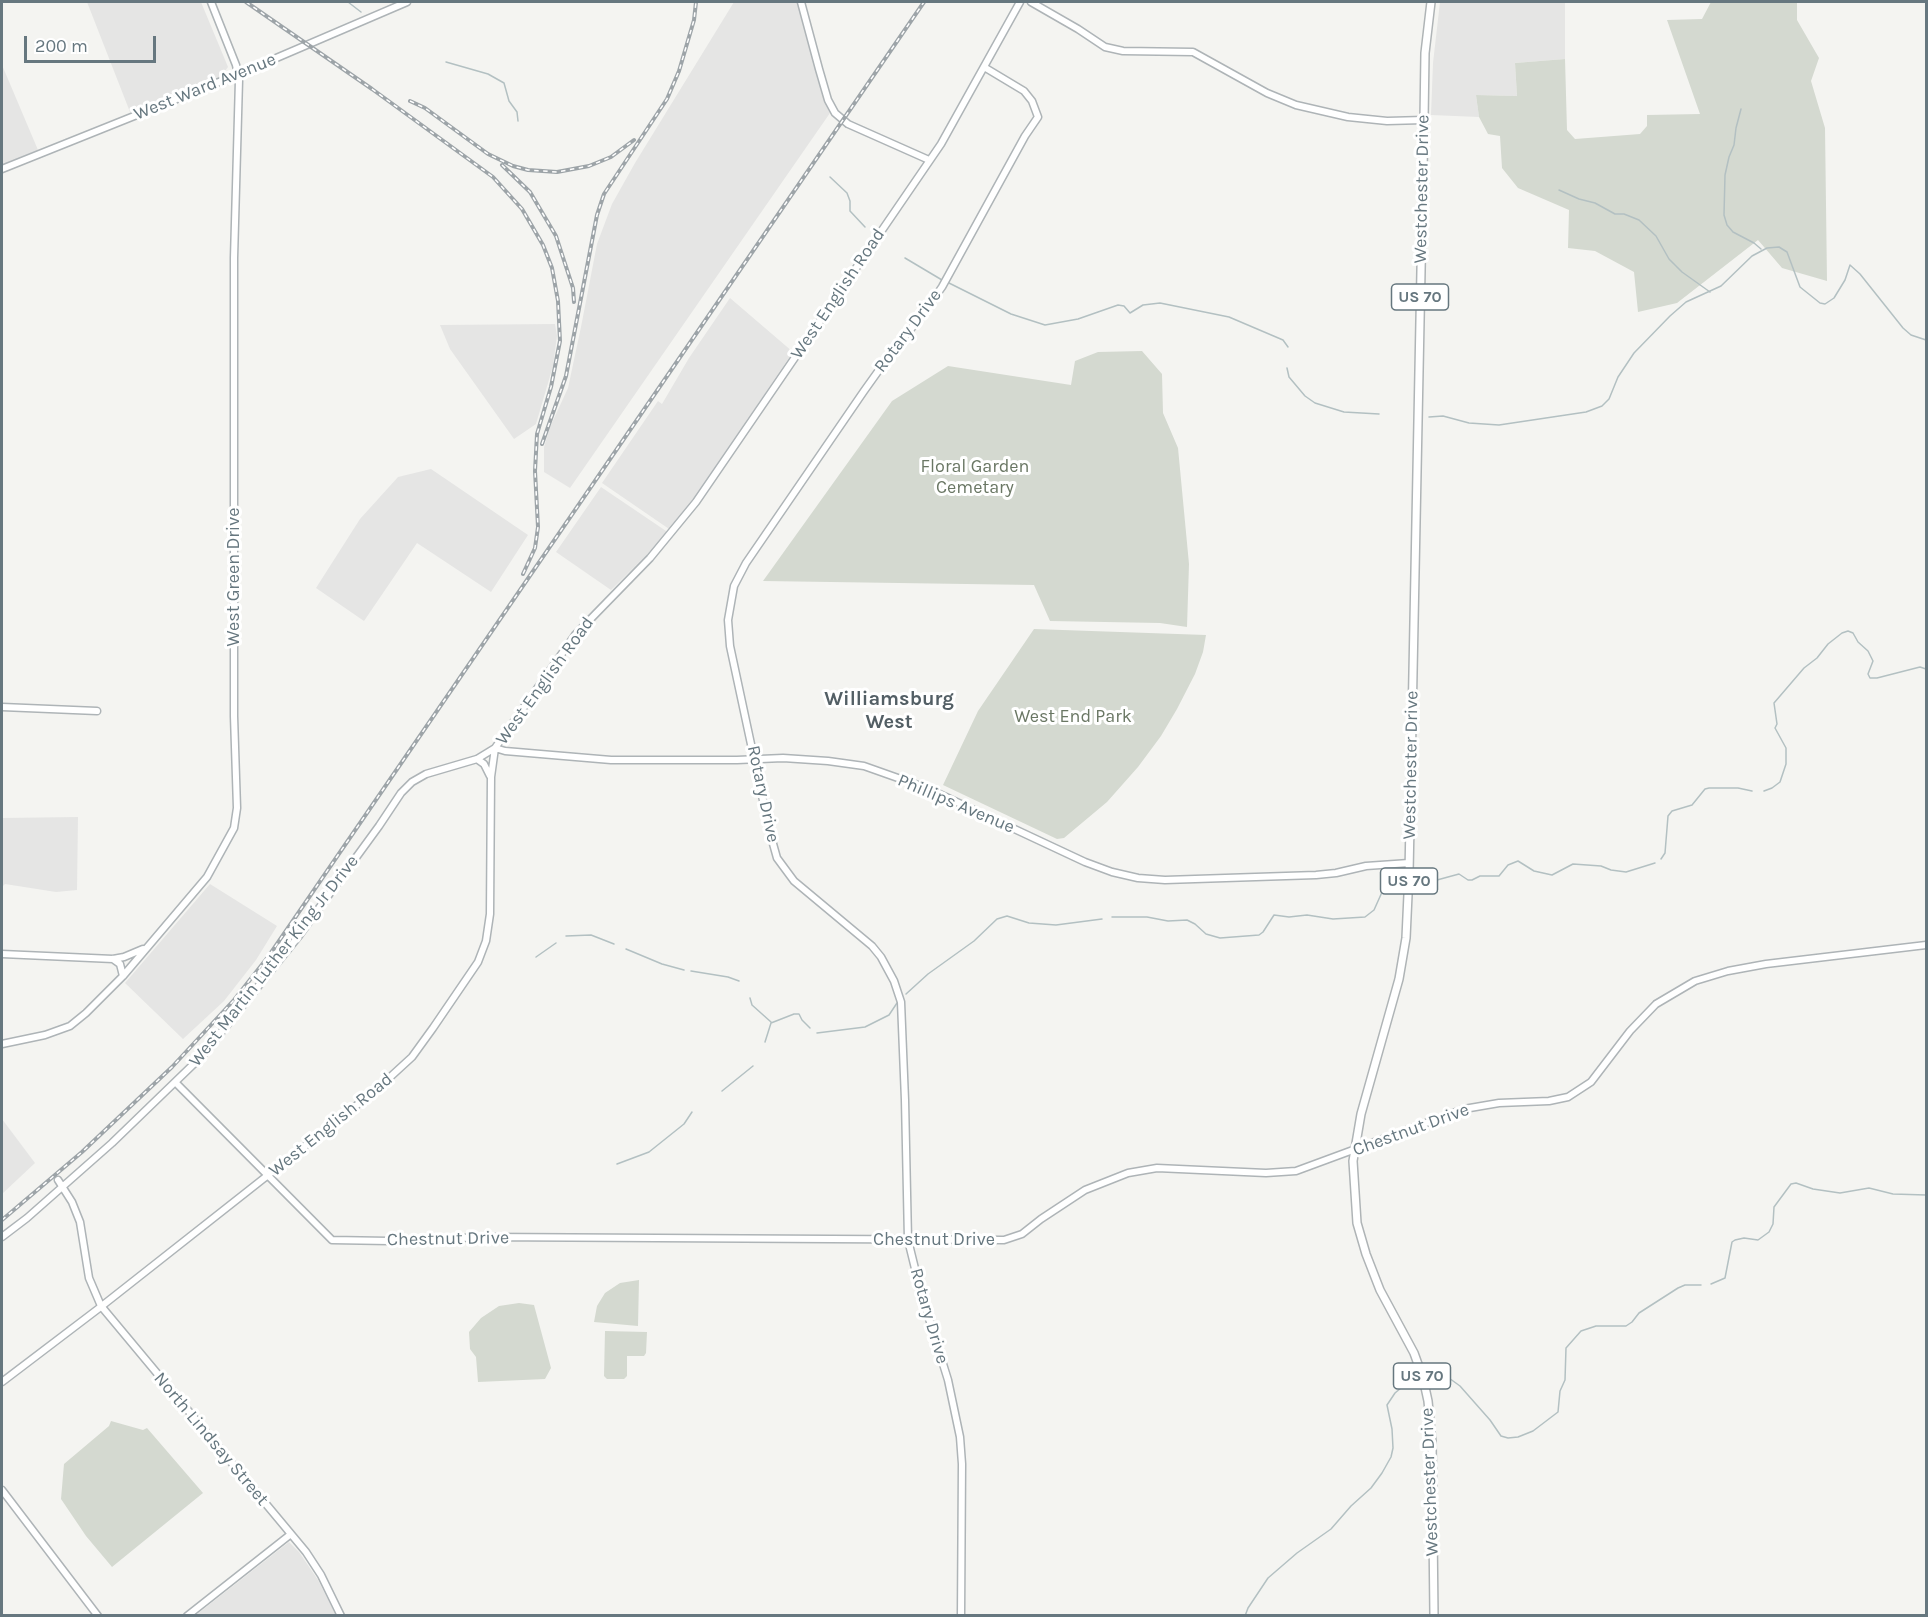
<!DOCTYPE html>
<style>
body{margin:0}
#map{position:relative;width:1928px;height:1617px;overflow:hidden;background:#f4f4f1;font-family:Karla,sans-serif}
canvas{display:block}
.frame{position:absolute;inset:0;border:3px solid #66777f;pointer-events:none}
.scale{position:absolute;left:24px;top:36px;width:132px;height:27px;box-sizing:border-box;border:3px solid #66777f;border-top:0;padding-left:8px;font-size:18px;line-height:21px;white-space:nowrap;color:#66777f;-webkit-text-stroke:4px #fff;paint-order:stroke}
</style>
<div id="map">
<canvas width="1928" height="1617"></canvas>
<div class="frame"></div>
<div class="scale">200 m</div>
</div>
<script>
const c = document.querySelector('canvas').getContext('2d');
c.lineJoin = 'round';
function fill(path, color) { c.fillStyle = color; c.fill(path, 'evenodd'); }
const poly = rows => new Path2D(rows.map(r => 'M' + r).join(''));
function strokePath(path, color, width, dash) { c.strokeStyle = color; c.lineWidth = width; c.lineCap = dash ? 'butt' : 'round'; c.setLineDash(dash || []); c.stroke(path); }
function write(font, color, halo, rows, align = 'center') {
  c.font = font + ' Karla,sans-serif'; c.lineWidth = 6; c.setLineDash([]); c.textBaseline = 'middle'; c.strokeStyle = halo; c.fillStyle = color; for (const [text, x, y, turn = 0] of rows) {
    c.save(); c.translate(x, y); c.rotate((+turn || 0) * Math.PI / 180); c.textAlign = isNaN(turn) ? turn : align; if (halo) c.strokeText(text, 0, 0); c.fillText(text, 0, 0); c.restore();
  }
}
const built = poly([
 [87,2,201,2,228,67,220,78,130,112],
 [734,2,797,2,827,107,830,113,570,488,544,472,544,447,550,427,568,388,581,327,597,244,612,204,635,163],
 [1440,2,1565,2,1565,59,1515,63,1517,96,1476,95,1479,117,1431,115,1433,63],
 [2,65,38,150,2,165],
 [730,298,793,352,672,531,602,483,658,401,662,404,689,358],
 [555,324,557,336,553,366,536,424,514,439,450,349,440,325],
 [431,469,528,535,491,592,417,543,364,621,316,588,360,519,398,477],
 [601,487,669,533,611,590,556,552],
 [78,817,77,890,56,892,5,884,2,887,2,818],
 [210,884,277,926,256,960,224,1001,183,1039,125,983],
 [2,1119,35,1163,2,1194],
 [289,1542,299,1552,318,1580,336,1615,196,1615]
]);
const green = poly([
 [1711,2,1797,2,1797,20,1819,58,1811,81,1825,128,1827,281,1782,268,1758,240,1677,303,1638,312,1634,272,1595,251,1568,248,1569,210,1518,188,1502,168,1500,136,1488,134,1479,117,1476,95,1517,96,1515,63,1565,59,1567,130,1575,139,1640,134,1647,126,1647,115,1700,114,1667,20,1702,19],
 [1142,351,1162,374,1163,413,1178,448,1189,564,1187,627,1160,623,1050,621,1034,585,763,581,892,401,948,366,1071,385,1075,361,1098,352],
 [1034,629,1206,635,1203,652,1195,674,1177,709,1161,736,1138,767,1107,802,1064,838,1057,839,943,785,978,711],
 [639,1280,638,1326,594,1322,597,1306,605,1293,620,1283],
 [519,1303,534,1305,551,1368,545,1379,478,1382,476,1357,470,1349,469,1332,481,1318,499,1306],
 [605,1331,647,1332,646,1353,644,1356,627,1356,627,1376,624,1379,607,1379,604,1376],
 [111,1421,143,1430,147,1428,203,1493,112,1567,86,1536,61,1499,64,1464,109,1426]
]);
const stream = poly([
 [348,2,361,12],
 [446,62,488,74,504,83,509,101,517,112,518,121],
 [1741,109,1736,128,1734,145,1729,157,1725,175,1724,215,1727,225,1733,232,1754,243,1761,249],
 [830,177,847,193,850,201,850,211,865,227],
 [1559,190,1579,199,1595,203,1615,214,1624,214,1639,220,1656,236,1669,259,1682,272,1710,292],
 [905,258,942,280],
 [949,283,1011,314,1045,325,1078,319,1118,305,1124,306,1130,313,1143,305,1160,303,1229,317,1283,340,1288,347],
 [1287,368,1289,377,1305,396,1315,403,1344,412,1379,414],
 [1429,417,1443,416,1469,423,1499,425,1586,412,1602,406,1609,399,1618,377,1634,353,1670,316,1686,302,1721,286,1752,256,1767,248,1779,247,1787,252,1800,287,1820,303,1825,304,1834,298,1845,280,1850,265,1860,274,1903,328,1911,335,1926,340],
 [1764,791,1772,788,1780,782,1786,764,1786,748,1775,728,1777,724,1774,703,1804,668,1817,658,1828,644,1842,633,1848,631,1853,633,1858,642,1868,651,1873,661,1868,674,1870,678,1877,678,1920,667,1926,669],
 [1661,859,1665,853,1668,816,1672,811,1692,805,1705,789,1709,788,1738,788,1752,791],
 [1419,876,1429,880,1437,880,1459,874,1468,880,1472,880,1480,876,1499,876,1508,865,1518,861,1534,871,1552,875,1573,864,1601,866,1611,870,1626,872,1655,863],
 [1112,917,1147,917,1168,921,1187,920,1195,924,1206,934,1220,938,1259,935,1263,932,1274,915,1289,917,1307,915,1333,919,1365,917,1374,910,1387,881,1399,874],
 [566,936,591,935,614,944],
 [626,949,662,964,684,970],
 [536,957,556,943],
 [691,971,728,977,739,981],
 [906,994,928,974,974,941,997,919,1007,916,1029,923,1056,925,1102,919],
 [750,998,752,1005,771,1022],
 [817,1033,865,1027,889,1015,897,1003],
 [765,1042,771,1023,794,1014,799,1014,802,1020,810,1028],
 [722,1091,753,1066],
 [617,1164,649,1152,684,1124,692,1112],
 [1711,1284,1725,1278,1732,1242,1735,1240,1744,1238,1758,1240,1769,1232,1773,1224,1774,1207,1791,1184,1796,1183,1813,1189,1840,1193,1869,1188,1893,1194,1926,1195],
 [1434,1371,1442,1373,1460,1386,1490,1420,1501,1436,1508,1438,1518,1437,1533,1431,1558,1412,1560,1391,1565,1380,1566,1348,1581,1331,1596,1326,1626,1326,1632,1322,1639,1313,1678,1288,1685,1285,1701,1285],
 [1245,1616,1248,1608,1268,1578,1297,1553,1331,1529,1351,1506,1371,1488,1382,1473,1391,1457,1393,1448,1392,1429,1387,1405,1395,1393,1414,1377]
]);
const secondary = poly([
 [801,2,819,69,828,100,835,113,848,124,929,160],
 [1031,2,1078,29,1105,47,1123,51,1193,52,1267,93,1296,105,1348,117,1387,121,1424,120],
 [2,169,239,74,407,2],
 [2,707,97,711],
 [495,748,505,751,611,760,737,760,783,758,828,761,864,766,929,789,1085,862,1112,872,1138,878,1165,880,1316,875,1336,873,1366,866,1409,863],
 [477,759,484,764,490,776],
 [2,954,113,959,124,957,143,949],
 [113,959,120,964,123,976],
 [2,1044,45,1035,70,1026,86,1013,123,976,207,877,234,828,237,808,234,716,234,258,239,80,236,65,211,2],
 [176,1083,332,1240,389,1241,484,1237,1004,1240,1022,1234,1041,1219,1085,1190,1128,1173,1157,1168,1266,1173,1296,1171,1464,1109,1499,1103,1549,1101,1568,1097,1591,1082,1630,1031,1656,1004,1695,981,1728,971,1766,964,1926,945],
 [58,1180,72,1202,80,1222,89,1278,101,1306,306,1552,321,1575,341,1616],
 [2,1237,27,1218,112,1143,203,1055,298,937,379,826,401,793,412,782,426,774,477,759,495,748],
 [2,1382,98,1309,376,1090,412,1057,433,1028,478,962,486,941,490,914,491,777,495,748,575,635,650,558,696,502,941,144,1020,2],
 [2,1490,98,1616],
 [187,1616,291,1534],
 [961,1616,962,1464,960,1437,948,1380,921,1293,908,1240,905,1100,901,1002,894,981,881,957,872,946,794,881,777,858,770,833,730,646,728,620,734,586,746,563,864,391,889,356,923,314,942,287,1025,136,1038,117,1032,101,1024,91,984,67]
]);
const primary = poly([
 [1431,2,1425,53,1424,120,1409,873,1406,938,1399,979,1361,1114,1353,1161,1357,1223,1366,1254,1380,1290,1414,1353,1423,1378,1428,1401,1432,1442,1434,1616]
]);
const rail = poly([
 [246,2,372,89,493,177,522,209,543,245,552,268,558,301,560,341,551,387,537,434,535,471,538,527,535,548,523,574],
 [410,101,425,108,488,154,513,166,528,170,557,172,589,166,611,157,634,140],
 [502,165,530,192,556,236,573,288,574,302],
 [542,444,566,376,597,215,604,194,667,99,679,71,694,20,696,2],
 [2,1220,82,1152,172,1067,234,1000,268,957,924,2]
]);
const shields = [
 [1420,297,57],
 [1409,881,57],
 [1422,1376,57]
];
const shieldNames = [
 ["US 70",1420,297],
 ["US 70",1409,881],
 ["US 70",1422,1376]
];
const streetNames = [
 ["West Ward Avenue",205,87,-22],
 ["Westchester Drive",1422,189,-89],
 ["West English Road",838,294,-56],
 ["Rotary Drive",908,331,-53],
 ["West Green Drive",234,577,-90],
 ["West English Road",545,681,-54],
 ["Westchester Drive",1411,765,-89],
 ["Rotary Drive",763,794,78],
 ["Phillips Avenue",956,804,23],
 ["West Martin Luther King Jr Drive",274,961,-52],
 ["West English Road",331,1125,-39],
 ["Chestnut Drive",1411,1130,-20],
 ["Chestnut Drive",448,1239,-1],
 ["Chestnut Drive",934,1240],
 ["Rotary Drive",929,1316,74],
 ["North Lindsay Street",211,1439,50],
 ["Westchester Drive",1430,1482,-92]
];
const parkNames = [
 ["Floral Garden",975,467],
 ["Cemetary",975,488],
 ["West End Park",1073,717]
];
const neighbourhoodNames = [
 ["Williamsburg",889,699],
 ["West",889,722]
];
fill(built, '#e5e5e4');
fill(green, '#d4d9d0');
strokePath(stream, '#b3c0c2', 1.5);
strokePath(secondary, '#aeb4b7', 9);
strokePath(primary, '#afb4b6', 10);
strokePath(secondary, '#fff', 6);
strokePath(primary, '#fff', 7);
strokePath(rail, '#9da4a8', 4);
strokePath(rail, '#fff', 1.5, [4.5]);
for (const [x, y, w] of shields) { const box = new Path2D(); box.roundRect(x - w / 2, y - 13, w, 26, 4.5); c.fillStyle = '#fff'; c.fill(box); strokePath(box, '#66777f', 1.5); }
write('bold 16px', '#66777f', null, shieldNames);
write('18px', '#66777f', '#fff', streetNames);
write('18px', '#6a7764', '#fff', parkNames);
write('bold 20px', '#535f65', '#fff', neighbourhoodNames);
</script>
